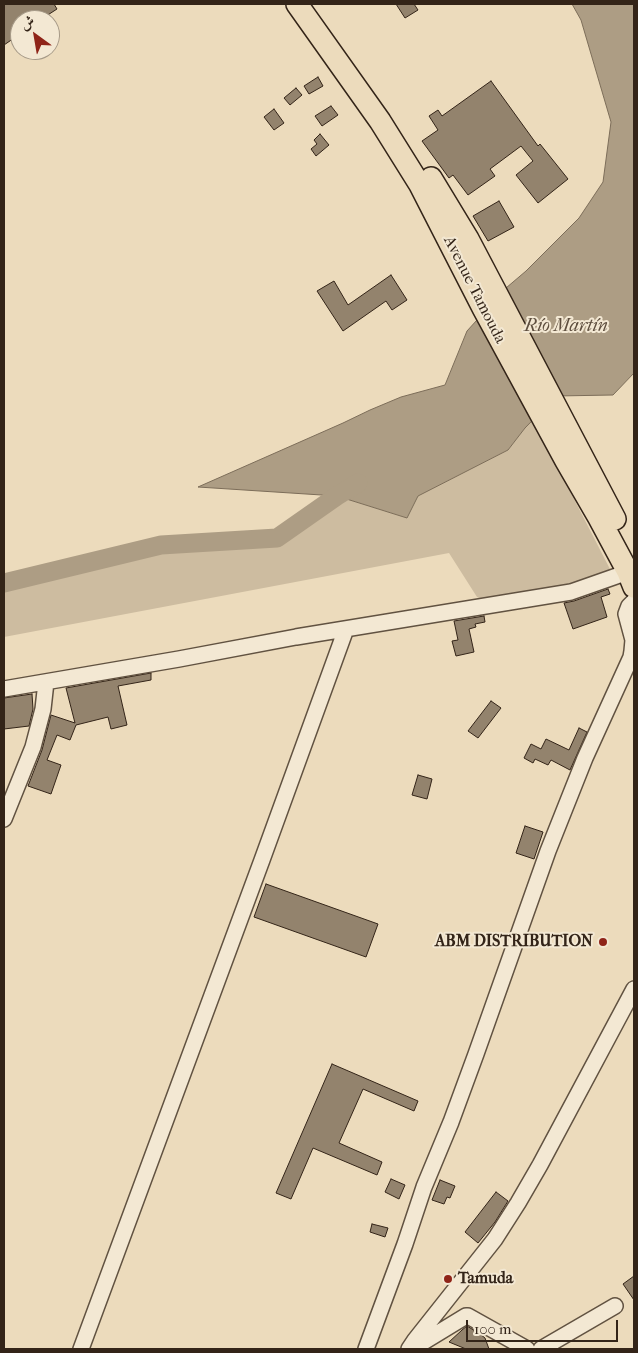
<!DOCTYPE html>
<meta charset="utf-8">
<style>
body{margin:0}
#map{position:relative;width:638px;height:1353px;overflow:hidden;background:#ecdbbc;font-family:"IM FELL French Canon",Amiri,serif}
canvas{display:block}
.frame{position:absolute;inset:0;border:5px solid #332418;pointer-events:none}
.north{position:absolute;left:10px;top:10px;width:50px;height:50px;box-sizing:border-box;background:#f3e8d3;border:1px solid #a69a88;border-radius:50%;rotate:328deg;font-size:14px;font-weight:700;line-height:20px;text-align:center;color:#332418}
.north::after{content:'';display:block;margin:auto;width:18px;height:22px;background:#8f2418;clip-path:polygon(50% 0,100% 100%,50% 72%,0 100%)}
.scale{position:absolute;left:466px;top:1320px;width:152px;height:22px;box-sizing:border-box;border:2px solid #332418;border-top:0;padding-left:6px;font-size:15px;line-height:18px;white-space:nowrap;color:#332418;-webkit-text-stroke:4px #f3e8d3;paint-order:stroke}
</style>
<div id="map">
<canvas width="638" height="1353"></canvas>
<div class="frame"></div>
<div class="north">ش</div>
<div class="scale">100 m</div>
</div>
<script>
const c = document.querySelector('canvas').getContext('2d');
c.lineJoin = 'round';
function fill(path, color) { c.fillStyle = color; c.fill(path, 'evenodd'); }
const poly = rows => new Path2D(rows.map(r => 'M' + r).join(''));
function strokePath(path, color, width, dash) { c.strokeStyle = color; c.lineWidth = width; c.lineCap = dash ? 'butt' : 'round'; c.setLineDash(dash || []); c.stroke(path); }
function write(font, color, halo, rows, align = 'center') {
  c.font = font + ' "IM FELL French Canon",serif'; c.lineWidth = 4; c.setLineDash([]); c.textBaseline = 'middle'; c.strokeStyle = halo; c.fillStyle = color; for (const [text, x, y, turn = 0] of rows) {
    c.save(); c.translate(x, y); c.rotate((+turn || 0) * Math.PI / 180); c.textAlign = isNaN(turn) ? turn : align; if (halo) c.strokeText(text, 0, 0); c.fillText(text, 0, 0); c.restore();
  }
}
const green = poly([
 [533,419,613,575,497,606,477,597,449,553,4,637,4,583,161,545,277,538,337,496,407,518,418,496,508,450,525,428]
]);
const water = poly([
 [572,4,634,4,634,373,613,395,556,396,525,428,508,450,418,496,407,518,337,496,198,487,343,423,370,410,401,397,445,385,467,331,506,288,526,271,579,218,603,182,611,122,581,20,572,4]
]);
const river = poly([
 [4,583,161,545,277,538,337,496,358,483]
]);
const building = poly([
 [4,4,54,4,57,9,40,20,20,20,20,34,4,45,4,4],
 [396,4,414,4,418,10,405,18,396,4],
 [318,77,323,86,309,94,304,86,318,77],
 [491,81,538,146,540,144,568,179,538,203,516,175,533,161,521,146,490,169,495,176,468,195,453,175,449,178,422,141,438,130,429,116,438,110,442,116,491,81],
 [296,88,302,95,290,105,284,98,296,88],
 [331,106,338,115,322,126,315,116,331,106],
 [274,109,284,123,274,130,264,117,274,109],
 [320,134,329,145,316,156,311,149,317,144,314,140,320,134],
 [499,201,514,227,488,241,473,216,499,201],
 [391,275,407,300,392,310,386,301,343,331,317,291,334,281,348,305,391,275],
 [608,589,610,594,601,597,607,617,573,629,564,603,574,601,608,589],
 [484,616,485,622,475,624,476,627,469,629,474,652,456,656,452,641,458,640,454,621,484,616],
 [151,673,151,680,118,686,127,725,111,729,108,717,76,725,70,740,57,735,47,760,61,765,51,794,28,786,42,750,51,715,75,723,66,688,151,673],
 [32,694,33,709,29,726,4,729,4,698,32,694],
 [491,701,501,708,478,738,468,731,491,701],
 [579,728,587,732,570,770,551,760,548,765,535,759,533,763,524,758,531,744,541,749,546,739,569,750,579,728],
 [418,775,432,779,427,799,412,795,418,775],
 [525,826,543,832,534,859,516,853,525,826],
 [266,884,378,924,366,957,254,917,266,884],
 [332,1064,418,1101,414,1111,363,1089,339,1143,382,1162,377,1175,313,1148,291,1199,276,1193,332,1064],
 [391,1179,405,1185,399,1199,385,1192,391,1179],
 [440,1180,455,1186,450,1198,447,1197,444,1204,432,1200,440,1180],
 [496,1192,508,1201,495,1222,478,1243,465,1232,496,1192],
 [372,1224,388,1228,385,1237,370,1232,372,1224],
 [634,1276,634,1300,623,1284,634,1276],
 [467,1326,480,1334,485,1338,489,1349,466,1349,449,1342,462,1330,467,1326]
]);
const minor = poly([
 [4,689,179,659,296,637,571,592,628,572],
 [4,819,33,747,43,709,46,682],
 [81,1349,262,860,346,629],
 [366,1349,405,1244,424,1187,451,1122,476,1054,548,851,585,758,631,657,632,651,633,640,626,614,629,606,634,601],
 [409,1349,415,1340,495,1239,518,1203,540,1165,634,989],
 [412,1349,466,1316,468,1316,527,1349],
 [541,1349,615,1306]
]);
const highway = poly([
 [297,4,380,121,420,185,483,308,566,461,599,518,628,572,634,587],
 [431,178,468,239,615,519]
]);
const markers = [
 [603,942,5,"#8f2418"],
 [448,1279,5,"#8f2418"]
];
const streetNames = [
 ["Avenue Tamouda",474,290,63]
];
const poiNames = [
 ["ABM DISTRIBUTION",593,942],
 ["Tamuda",458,1279,"left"]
];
const waterNames = [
 ["Río Martín",566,327]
];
fill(green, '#cdbca0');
fill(water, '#ad9d84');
strokePath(water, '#7c6d59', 1);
strokePath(river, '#ad9d84', 19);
fill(building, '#93836d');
strokePath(building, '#332418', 1);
strokePath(minor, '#615241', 18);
strokePath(highway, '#332418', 24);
strokePath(minor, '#f3e8d3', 15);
strokePath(highway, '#ecdbbc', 21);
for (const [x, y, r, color] of markers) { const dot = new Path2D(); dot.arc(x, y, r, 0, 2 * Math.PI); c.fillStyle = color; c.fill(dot); strokePath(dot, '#f3e8d3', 2); }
write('16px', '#332418', '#f3e8d3', streetNames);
write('bold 16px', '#332418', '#f3e8d3', poiNames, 'right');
write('italic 18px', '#5e4e3e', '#f3e8d3', waterNames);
</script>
